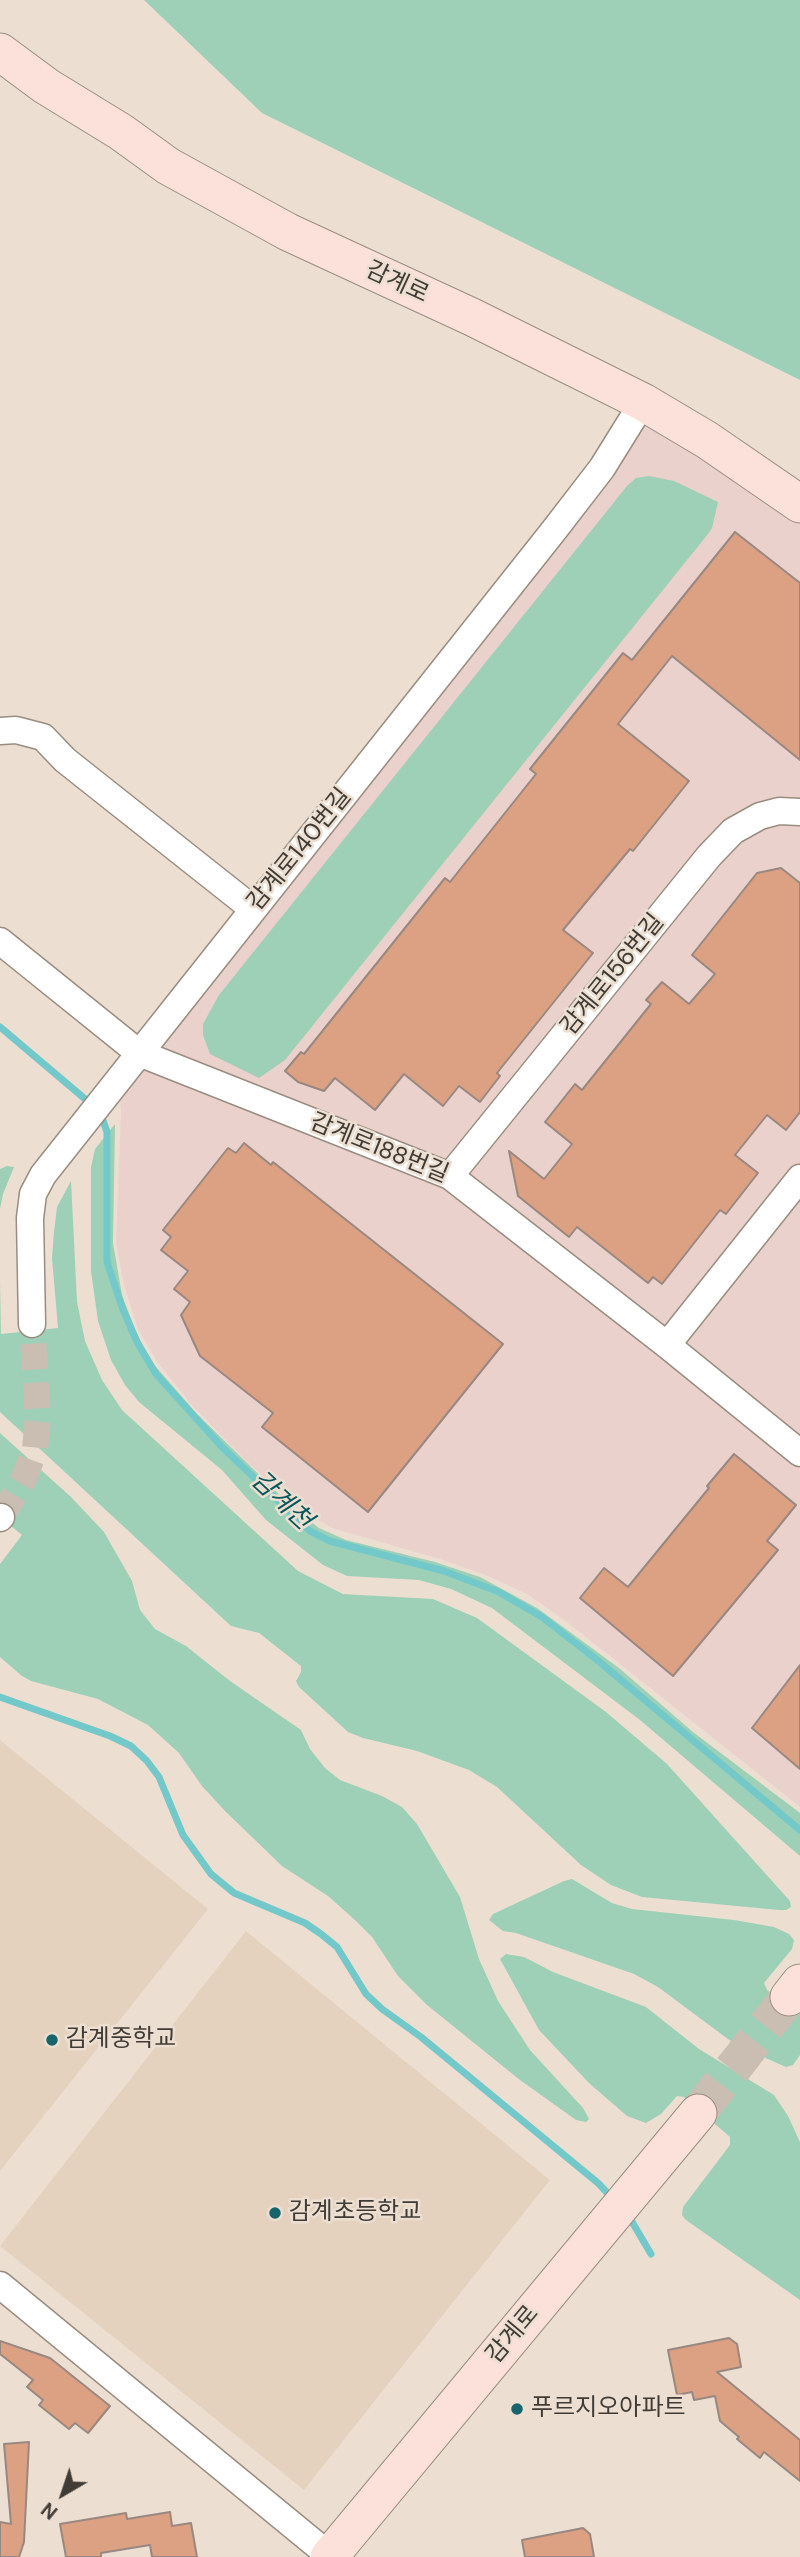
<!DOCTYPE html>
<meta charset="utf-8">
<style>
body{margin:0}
#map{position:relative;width:800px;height:2557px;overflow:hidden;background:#ecdfd2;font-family:"DM Sans",sans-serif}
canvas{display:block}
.north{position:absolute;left:28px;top:2459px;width:70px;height:70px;-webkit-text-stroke:5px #ecdfd2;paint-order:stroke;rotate:219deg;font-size:19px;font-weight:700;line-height:28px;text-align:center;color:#403b35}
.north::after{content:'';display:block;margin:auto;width:24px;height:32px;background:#403b35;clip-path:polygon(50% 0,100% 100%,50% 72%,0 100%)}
</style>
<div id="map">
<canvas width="800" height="2557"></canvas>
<div class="north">N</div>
</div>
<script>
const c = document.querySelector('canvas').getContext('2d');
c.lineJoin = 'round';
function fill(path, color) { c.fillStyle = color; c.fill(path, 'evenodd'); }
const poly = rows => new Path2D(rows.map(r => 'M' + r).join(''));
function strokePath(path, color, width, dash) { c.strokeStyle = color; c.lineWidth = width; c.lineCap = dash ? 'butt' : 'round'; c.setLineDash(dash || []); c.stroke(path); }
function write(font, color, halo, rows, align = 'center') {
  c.font = font + ' "DM Sans","Noto Sans KR",sans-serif'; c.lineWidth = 5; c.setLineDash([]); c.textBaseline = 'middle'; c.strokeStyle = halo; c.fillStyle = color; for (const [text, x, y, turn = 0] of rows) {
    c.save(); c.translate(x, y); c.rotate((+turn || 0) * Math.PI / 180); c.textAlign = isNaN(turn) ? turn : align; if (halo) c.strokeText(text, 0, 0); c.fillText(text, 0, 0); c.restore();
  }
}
const industrial = poly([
 [643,402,800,504,800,1807,567,1622,527,1594,483,1574,443,1560,332,1528,300,1510,245,1460,189,1402,156,1360,138,1329,124,1285,116,1243,121,1111,119,1092]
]);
const built = poly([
 [0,1740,208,1909,0,2171],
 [246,1931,550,2180,304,2490,0,2246]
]);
const green = poly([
 [144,0,800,0,800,380,262,113],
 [649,476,674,481,718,502,712,528,708,534,285,1060,259,1078,210,1054,203,1035,203,1024,219,995,627,486,636,478],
 [115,1124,113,1243,122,1295,135,1330,150,1360,197,1414,292,1507,319,1528,346,1540,435,1562,480,1577,537,1608,619,1668,693,1732,800,1813,800,1856,640,1720,492,1608,451,1589,419,1580,347,1576,323,1565,266,1520,222,1470,139,1402,125,1385,111,1360,98,1321,91,1271,91,1167,95,1149],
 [7,1166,14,1167,3,1194,0,1209,0,1169],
 [71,1181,77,1302,85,1341,102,1380,122,1410,298,1571,343,1594,433,1599,477,1618,606,1712,667,1764,790,1901,791,1907,786,1910,779,1910,642,1897,611,1885,581,1865,497,1787,469,1770,417,1751,363,1738,348,1732,299,1687,296,1681,301,1672,301,1666,259,1633,231,1626,0,1412,0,1281,1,1334,58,1328,52,1258,54,1232,57,1207],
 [0,1433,71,1497,104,1532,132,1581,140,1610,155,1629,186,1646,230,1681,301,1730,310,1749,325,1768,340,1780,382,1796,402,1807,417,1824,460,1897,479,1959,498,2001,530,2050,583,2108,589,2119,586,2122,576,2120,520,2080,427,2005,398,1976,372,1937,355,1920,328,1896,282,1866,225,1811,202,1786,179,1753,148,1725,98,1699,31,1681,22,1676,0,1657,0,1564,22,1535,0,1517],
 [572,1879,612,1903,632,1909,734,1920,774,1927,789,1934,794,1940,792,1949,764,1983,767,1990,800,2014,800,2055,793,2065,786,2067,736,2045,658,1987,634,1974,516,1933,503,1931,489,1920,493,1914,564,1881],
 [506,1954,524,1957,553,1972,646,2007,699,2049,774,2095,788,2116,800,2142,800,2300,686,2220,682,2215,683,2207,730,2145,730,2137,684,2097,677,2096,661,2114,646,2123,627,2116,590,2084,539,2030,500,1959]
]);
const stream = poly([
 [0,1027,91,1104],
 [100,1112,107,1132,107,1262,122,1307,137,1342,156,1374,222,1447,310,1531,330,1541,444,1571,499,1592,542,1617,596,1659,800,1830],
 [0,1697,110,1736,131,1746,147,1761,159,1777,183,1835,211,1874,234,1893,305,1923,321,1934,337,1947,366,1994,382,2009,421,2037,598,2183,613,2199],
 [628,2215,651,2254]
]);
const building = poly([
 [735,532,800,583,800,760,672,656,618,724,689,781,633,851,630,849,563,930,593,953,497,1073,500,1076,480,1102,459,1086,443,1106,404,1074,375,1110,335,1078,324,1091,298,1082,285,1071,301,1052,304,1054,445,878,450,882,536,774,530,769,623,653,632,660,735,532],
 [781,868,800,883,800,1112,786,1130,767,1115,735,1155,758,1173,726,1214,720,1210,662,1284,653,1277,648,1283,577,1227,569,1237,518,1196,509,1151,544,1179,572,1144,545,1122,575,1084,582,1090,651,1004,646,1000,662,982,689,1004,715,974,692,955,757,873,781,868],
 [244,1143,271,1165,273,1162,503,1344,368,1512,262,1427,273,1413,200,1356,181,1315,190,1302,174,1289,188,1271,161,1250,171,1237,163,1230,228,1148,236,1153,244,1143],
 [734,1454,796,1505,767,1541,778,1550,673,1676,580,1598,604,1568,628,1587,709,1488,707,1486,734,1454],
 [800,1665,800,1769,752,1728,800,1665],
 [729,2338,737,2344,741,2367,717,2372,800,2440,800,2481,764,2452,760,2458,737,2439,739,2437,720,2421,715,2396,694,2400,692,2392,677,2395,668,2350,729,2338],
 [0,2341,50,2358,110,2406,88,2433,75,2423,69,2429,39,2405,43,2400,27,2387,33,2380,0,2354,0,2341],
 [29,2442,24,2542,19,2557,0,2557,0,2522,11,2524,4,2444,29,2442],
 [170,2512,172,2526,191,2523,197,2557,152,2557,150,2545,101,2553,101,2557,66,2557,60,2524,126,2513,127,2519,170,2512],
 [583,2528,590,2534,594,2557,525,2557,522,2540,583,2528]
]);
const streetTunnel = poly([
 [1,1517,24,1479,35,1449,38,1418,32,1324]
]);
const secondaryTunnel = poly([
 [698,2113,789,1997]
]);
const street = poly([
 [0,731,16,730,43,737,65,760,253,909],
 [0,941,139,1053,450,1176,667,1345,800,1453],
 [450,1176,709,856,733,831,760,816,779,811,800,812],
 [32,1324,30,1218,33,1194,43,1175,555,529,602,468,643,402],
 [667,1345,800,1178],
 [0,1518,1,1517],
 [0,2285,330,2556]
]);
const secondary = poly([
 [0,52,46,86,121,132,168,166,288,232,472,317,643,402,707,440,800,504],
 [789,1997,800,1983],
 [329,2557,698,2113]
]);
const markers = [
 [52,2040,7,"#17646d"],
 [275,2213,7,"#17646d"],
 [517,2409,7,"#17646d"]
];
const streetNames = [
 ["감계로",397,283,25],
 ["감계로140번길",300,850,-51],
 ["감계로156번길",613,975,-51],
 ["감계로188번길",379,1149,22],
 ["감계로",513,2335,-50]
];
const poiNames = [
 ["감계중학교",66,2040],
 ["감계초등학교",289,2213],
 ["푸르지오아파트",531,2409]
];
const waterNames = [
 ["감계천",281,1501,43]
];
fill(industrial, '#ebd1cc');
fill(built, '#e4d2bf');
fill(green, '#9ed0b7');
strokePath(stream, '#73c8c9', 7);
fill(building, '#dca083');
strokePath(building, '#998881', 2);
strokePath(streetTunnel, '#cabeb3', 26, [26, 13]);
strokePath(secondaryTunnel, '#cabeb3', 37, [37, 18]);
strokePath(street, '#998d81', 29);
strokePath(secondary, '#998d81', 39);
strokePath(street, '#fff', 26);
strokePath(secondary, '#fbe1da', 37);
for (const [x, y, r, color] of markers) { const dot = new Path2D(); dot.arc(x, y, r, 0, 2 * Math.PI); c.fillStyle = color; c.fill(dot); strokePath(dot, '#ecdfd2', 2.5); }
write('24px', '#403b35', '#ecdfd2', streetNames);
write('24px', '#403b35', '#ecdfd2', poiNames, 'left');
write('italic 26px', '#095758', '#ecdfd2', waterNames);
</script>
